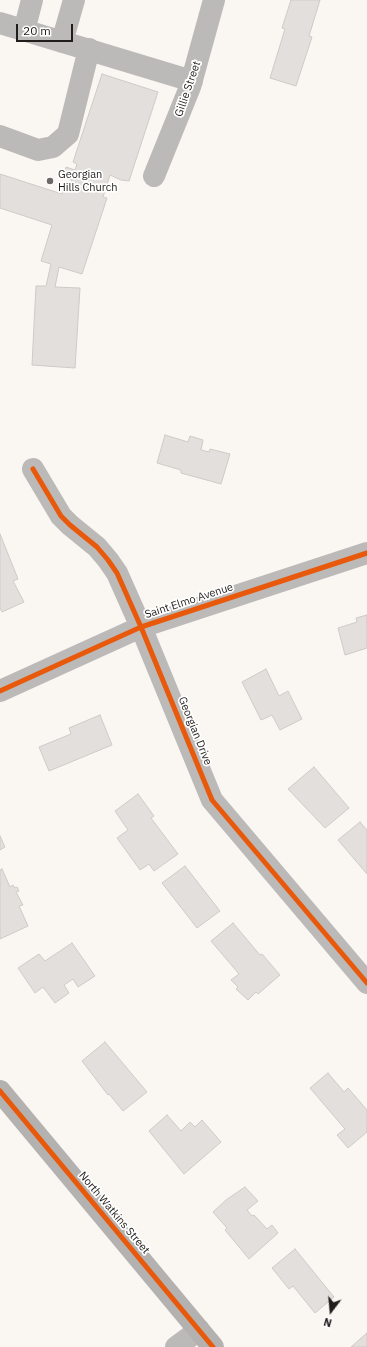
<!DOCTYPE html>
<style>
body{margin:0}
#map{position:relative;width:367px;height:1347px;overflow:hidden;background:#faf6f2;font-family:"IBM Plex Sans",sans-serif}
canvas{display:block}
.north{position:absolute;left:311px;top:1291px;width:40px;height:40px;-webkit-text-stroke:3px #fff;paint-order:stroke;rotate:196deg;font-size:11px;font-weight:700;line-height:16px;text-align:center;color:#201d1a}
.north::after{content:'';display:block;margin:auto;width:14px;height:18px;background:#201d1a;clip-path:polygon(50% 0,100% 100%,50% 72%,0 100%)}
.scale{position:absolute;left:16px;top:24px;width:57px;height:18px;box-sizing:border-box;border:2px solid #201d1a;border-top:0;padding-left:5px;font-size:12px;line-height:14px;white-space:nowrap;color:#201d1a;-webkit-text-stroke:3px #fff;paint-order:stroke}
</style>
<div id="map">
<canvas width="367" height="1347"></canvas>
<div class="north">N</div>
<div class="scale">20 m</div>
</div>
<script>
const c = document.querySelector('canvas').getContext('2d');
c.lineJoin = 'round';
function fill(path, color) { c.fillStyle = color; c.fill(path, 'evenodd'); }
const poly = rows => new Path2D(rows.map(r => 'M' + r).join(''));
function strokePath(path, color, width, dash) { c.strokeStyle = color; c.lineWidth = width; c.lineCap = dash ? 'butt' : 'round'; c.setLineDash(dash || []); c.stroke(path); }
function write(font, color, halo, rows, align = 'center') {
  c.font = font + ' "IBM Plex Sans",sans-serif'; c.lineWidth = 3.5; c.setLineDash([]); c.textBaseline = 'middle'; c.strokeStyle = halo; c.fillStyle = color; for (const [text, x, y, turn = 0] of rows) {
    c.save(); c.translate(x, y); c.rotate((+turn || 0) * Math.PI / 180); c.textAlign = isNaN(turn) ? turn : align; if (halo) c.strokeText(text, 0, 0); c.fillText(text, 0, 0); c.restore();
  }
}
const building = poly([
 [291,0,320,0,309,36,312,37,296,86,270,78,285,29,282,28,291,0],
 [102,74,158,92,129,181,121,180,110,175,103,197,107,198,82,274,59,267,55,287,80,288,75,368,32,365,36,286,46,286,51,264,41,261,52,225,0,208,0,174,62,194,65,185,70,186,72,180,63,177,66,167,75,170,77,164,73,162,102,74],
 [165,435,188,442,190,436,203,440,201,450,209,452,210,449,230,454,221,484,181,473,181,470,157,463,165,435],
 [0,534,18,579,13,581,24,602,2,612,0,608,0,534],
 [367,615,367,648,345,655,338,628,357,622,356,618,367,615],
 [266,669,279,696,288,691,302,719,280,730,272,715,261,720,242,682,266,669],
 [100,715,112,745,49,771,39,747,71,734,69,728,100,715],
 [314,767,349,808,325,828,288,789,314,767],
 [138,794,154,816,151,818,178,854,154,871,149,864,140,870,117,838,128,830,115,811,138,794],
 [360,822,367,830,367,874,338,840,360,822],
 [0,836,5,847,0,850,0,836],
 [185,866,220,911,197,928,162,883,185,866],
 [2,869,10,887,13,885,15,888,17,887,19,891,16,892,23,905,19,906,28,926,0,939,0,870,2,869],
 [233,923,260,955,262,954,280,975,258,994,256,992,248,1000,236,989,238,987,231,980,239,974,211,941,233,923],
 [72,943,95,976,78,987,73,979,64,985,69,993,55,1003,43,987,35,993,18,968,39,954,45,961,72,943],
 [105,1042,147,1092,123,1111,109,1094,108,1095,82,1061,105,1042],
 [328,1073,344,1092,348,1088,367,1110,367,1132,348,1148,337,1135,345,1129,310,1088,328,1073],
 [167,1115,181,1131,190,1122,195,1127,202,1120,221,1142,184,1174,149,1131,167,1115],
 [245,1187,258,1201,247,1210,252,1216,254,1215,267,1229,272,1225,278,1233,249,1259,225,1230,227,1228,213,1212,226,1200,245,1187],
 [295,1249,334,1297,315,1313,293,1286,289,1289,272,1268,295,1249],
 [367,1333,367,1347,351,1347,367,1333]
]);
const minor = poly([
 [0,23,192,81],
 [24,31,32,0],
 [62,42,74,0],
 [0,136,38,150,53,147,68,134,89,49],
 [154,176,190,87,214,0],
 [33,469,61,516,70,525,97,547,108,560,117,573,141,627,212,800,367,983],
 [0,691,141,627,367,553],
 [176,1347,199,1330]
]);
const major = poly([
 [0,1091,213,1347]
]);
const cycleway = poly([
 [33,469,61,516,70,525,97,547,108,560,117,573,141,627,212,800,367,983],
 [0,691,141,627,367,553],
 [0,1091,213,1347]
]);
const markers = [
 [50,181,4,"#6c6966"]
];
const streetNames = [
 ["Gillie Street",188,89,-71],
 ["Saint Elmo Avenue",189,601,-18],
 ["Georgian Drive",195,731,68],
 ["North Watkins Street",114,1213,50]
];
const poiNames = [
 ["Georgian",58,175],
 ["Hills Church",58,188]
];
fill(building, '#e3dfdc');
strokePath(building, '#cdcbc7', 1);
strokePath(minor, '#bcbab8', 22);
strokePath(major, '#b4b2b0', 22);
strokePath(cycleway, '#e8590c', 5);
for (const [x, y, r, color] of markers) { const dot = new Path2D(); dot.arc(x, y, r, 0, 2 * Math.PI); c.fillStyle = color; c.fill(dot); strokePath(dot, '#fff', 1.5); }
write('11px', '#201d1a', '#fff', streetNames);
write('11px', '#201d1a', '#fff', poiNames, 'left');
</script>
